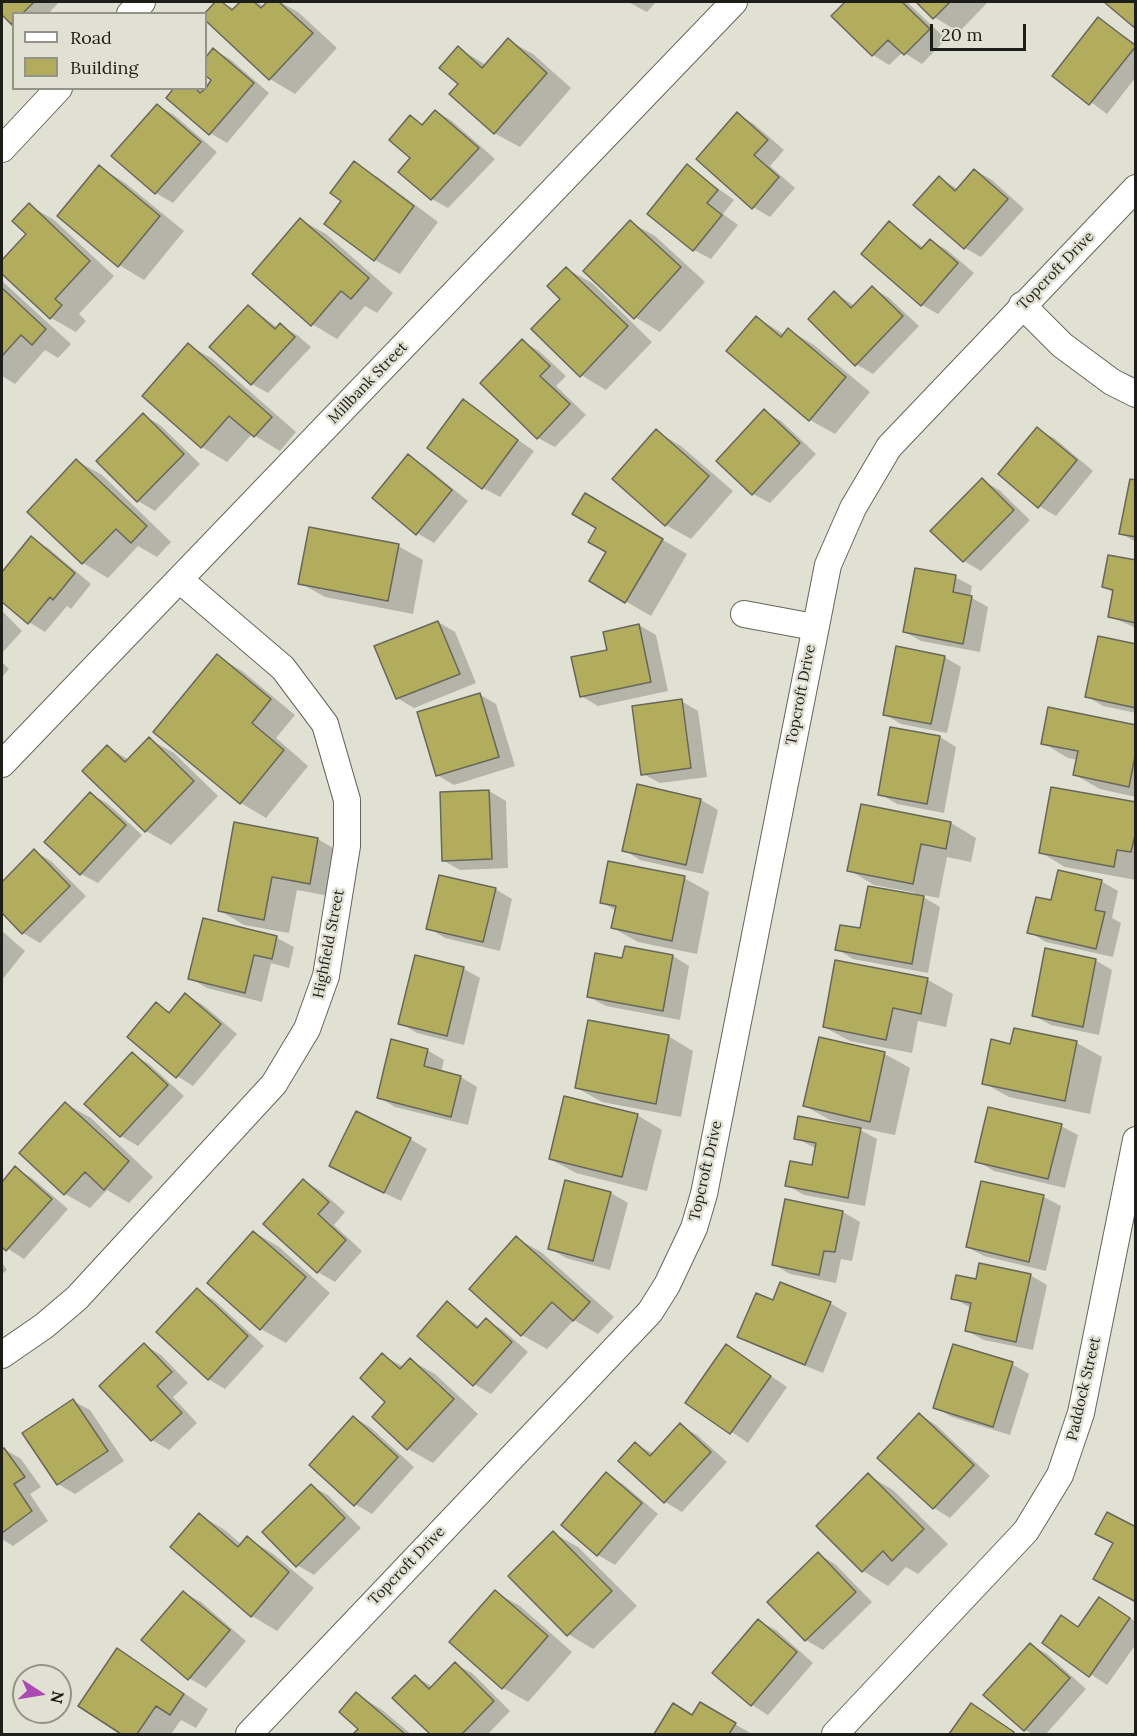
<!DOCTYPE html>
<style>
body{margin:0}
#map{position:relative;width:1137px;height:1736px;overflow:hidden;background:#e1e1d3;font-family:Lora,serif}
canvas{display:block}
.frame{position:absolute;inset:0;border:3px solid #1e1e19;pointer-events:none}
.legend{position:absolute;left:12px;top:12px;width:195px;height:78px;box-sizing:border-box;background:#e1e1d3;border:2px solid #939389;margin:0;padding:8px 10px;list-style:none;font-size:18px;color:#1e1e19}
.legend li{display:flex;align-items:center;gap:12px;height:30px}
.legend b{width:30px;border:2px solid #939389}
.north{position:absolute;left:12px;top:1664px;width:60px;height:60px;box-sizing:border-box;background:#e1e1d3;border:2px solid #939389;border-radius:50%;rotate:102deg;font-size:16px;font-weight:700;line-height:24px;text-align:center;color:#1e1e19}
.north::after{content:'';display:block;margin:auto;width:21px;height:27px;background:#ab4ab2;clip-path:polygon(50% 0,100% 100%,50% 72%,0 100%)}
.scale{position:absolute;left:930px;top:24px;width:96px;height:27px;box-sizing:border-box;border:3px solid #1e1e19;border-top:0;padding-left:8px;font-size:18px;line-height:21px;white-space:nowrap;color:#1e1e19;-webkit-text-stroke:4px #e1e1d3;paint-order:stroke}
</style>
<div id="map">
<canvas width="1137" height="1736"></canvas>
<div class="frame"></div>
<ul class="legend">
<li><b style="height:8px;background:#fff"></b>Road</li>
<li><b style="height:16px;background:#b1ad5c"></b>Building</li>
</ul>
<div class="north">N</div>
<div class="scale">20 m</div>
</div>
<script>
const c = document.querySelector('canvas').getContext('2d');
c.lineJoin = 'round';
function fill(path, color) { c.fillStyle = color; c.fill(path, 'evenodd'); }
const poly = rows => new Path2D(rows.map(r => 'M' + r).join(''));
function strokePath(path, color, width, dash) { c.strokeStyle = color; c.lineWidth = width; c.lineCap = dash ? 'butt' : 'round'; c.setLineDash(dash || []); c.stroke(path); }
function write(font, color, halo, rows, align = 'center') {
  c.font = font + ' Lora,serif'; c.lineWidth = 5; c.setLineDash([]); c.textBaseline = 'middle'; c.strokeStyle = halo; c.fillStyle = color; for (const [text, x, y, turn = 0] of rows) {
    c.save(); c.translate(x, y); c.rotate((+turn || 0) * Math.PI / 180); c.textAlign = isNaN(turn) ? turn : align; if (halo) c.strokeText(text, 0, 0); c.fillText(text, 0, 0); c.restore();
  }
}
const shadow = poly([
 [2,2,59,2,48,14,14,14,14,24,2,13],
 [217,2,235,9,242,2,256,2,264,6,269,2,280,2,298,12,337,48,295,94,270,79,206,19,206,14],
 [628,2,656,2,647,12],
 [847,2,907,2,946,39,922,64,903,52,889,65,873,55,833,16],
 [918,2,988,2,959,32,934,17],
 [1099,19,1136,44,1136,77,1107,114,1054,75],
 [508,40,533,54,571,88,520,147,494,133,460,84,458,48,486,65],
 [214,50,230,59,269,93,227,143,210,133,176,88,199,88,203,92,213,80,206,74,206,59],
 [158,106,174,115,217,152,173,203,156,193,114,156],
 [436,111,452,121,495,159,448,208,432,199,412,158,410,117,424,125],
 [737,114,754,124,784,150,770,166,795,188,770,217,753,207],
 [354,163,379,178,438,222,400,274,375,260,343,200],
 [687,166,734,200,723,214,738,225,711,259,694,250],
 [99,167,124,182,184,231,144,280,119,265],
 [975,170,992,180,1024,209,981,257,965,248,939,178,958,189],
 [29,205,54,220,114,276,79,314,86,321,76,332,51,318,2,272,2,262,28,234],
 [301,220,326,234,393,293,377,313,365,306,337,339,312,324],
 [630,222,655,236,705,282,660,332,635,317],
 [889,223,924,248,930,240,947,250,974,273,938,314,922,305],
 [567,269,592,283,652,342,606,390,581,375,562,298],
 [2,281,71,344,58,358,45,350,15,384,2,376],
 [873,288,889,298,919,326,873,374,856,364,835,293,855,306],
 [248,306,278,328,280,325,297,335,311,347,268,393,252,384],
 [756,317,785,335,789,330,814,345,870,392,835,434,810,420],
 [522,341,539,351,566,376,556,386,586,415,555,447,538,438],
 [188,345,213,359,296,432,280,451,252,434,227,462,202,447,144,396],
 [463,401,534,451,500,497,483,488],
 [764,411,781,421,816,454,770,503,753,494,718,460],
 [143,415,160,425,200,464,155,511,138,501,98,461],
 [1037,429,1054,438,1093,471,1056,516,1039,506],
 [656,431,681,446,733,491,691,539,666,525],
 [408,456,425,466,468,501,434,543,417,533],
 [77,461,102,475,171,542,157,557,138,546,108,578,83,563],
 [982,480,999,490,1030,520,981,571,964,561,933,531],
 [1136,481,1136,542,1120,533],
 [586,495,687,554,651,616,591,581,608,552],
 [32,538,48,548,91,584,71,609,67,606,45,632,29,622,2,600,2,575],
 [398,546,423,560,413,614,325,597,300,583],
 [1136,562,1136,628,1109,616,1114,593,1104,587],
 [955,577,972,586,970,597,988,607,980,652,921,641,905,632],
 [2,611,22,631,2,653],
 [438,622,455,632,476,683,414,708,397,698],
 [639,625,656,635,668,691,598,706,581,696,608,651],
 [1136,646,1136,713,1103,706,1086,696],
 [217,656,242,671,295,715,276,738,308,766,266,818,241,803,155,731],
 [944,657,961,667,947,733,901,724,884,714],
 [2,662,9,669,2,677],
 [479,694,496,704,515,766,454,785,437,775],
 [681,701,698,711,707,777,660,783,643,774],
 [1136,726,1136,797,1100,789,1075,775,1078,760,1068,758,1043,743],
 [940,737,956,747,944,813,897,804,880,794],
 [149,739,174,753,218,796,171,845,146,831,108,747,129,760],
 [638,785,701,800,718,810,703,874,640,860,624,850],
 [489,791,506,801,508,868,460,870,444,861],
 [90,794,107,803,142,835,98,883,81,874],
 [1136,804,1136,880,1065,867,1040,852],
 [951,823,976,838,971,862,947,857,939,898,918,894,940,907,928,973,853,959,837,949,916,893,874,885,849,870],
 [236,824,318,839,343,854,335,897,297,890,289,933,244,925,219,910],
 [34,851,51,861,86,896,40,943,23,933,2,911,2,884],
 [684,878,709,892,697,954,638,942,613,928,616,911,602,902],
 [1101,881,1118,891,1112,918,1121,923,1113,957,1046,942,1029,932,1052,902],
 [495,889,512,899,500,951,445,938,428,928],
 [204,920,277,938,294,947,289,968,271,963,262,1002,207,988,190,978],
 [2,931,25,951,2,980],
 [673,956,689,966,680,1020,606,1006,589,997,624,960],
 [1095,960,1112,970,1099,1035,1051,1025,1034,1016],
 [837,962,928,980,953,994,946,1027,918,1021,912,1053,850,1041,824,1027],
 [464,969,480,978,464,1045,417,1033,400,1023],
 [186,995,203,1005,237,1034,193,1086,177,1076,157,1004,172,1013],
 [1015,1030,1077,1043,1102,1057,1090,1114,1009,1097,984,1083,1012,1045],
 [668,1036,693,1051,681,1117,602,1102,577,1088],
 [820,1039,885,1054,910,1068,895,1135,855,1127,877,1139,865,1206,804,1195,787,1185,813,1167,817,1149,796,1138,854,1128,854,1126,830,1120,805,1106],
 [427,1050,444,1060,441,1072,461,1077,477,1087,468,1125,395,1107,378,1097],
 [132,1054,149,1064,184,1096,138,1146,121,1136],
 [66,1104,91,1118,153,1177,129,1203,107,1190,90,1208,65,1194,21,1152],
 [637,1115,662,1130,647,1191,576,1173,550,1159],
 [1061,1126,1078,1135,1065,1188,994,1171,977,1161],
 [410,1139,427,1149,401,1201,347,1175],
 [15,1168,32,1178,68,1209,24,1259,2,1245,2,1184],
 [304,1181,321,1191,345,1212,334,1225,362,1251,335,1282,318,1272],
 [567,1182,611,1193,628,1203,610,1270,566,1258,549,1248],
 [982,1183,1044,1197,1061,1206,1046,1271,984,1256,967,1247],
 [786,1201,843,1212,860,1222,852,1261,841,1259,836,1283,790,1274,773,1264],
 [254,1232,279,1247,330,1293,286,1343,261,1329],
 [516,1238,541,1252,614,1317,598,1334,574,1320,547,1349,522,1335],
 [2,1263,7,1270,2,1274],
 [1030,1275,1047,1285,1033,1350,984,1340,967,1331,971,1308,953,1298,977,1281],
 [197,1290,214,1300,264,1346,225,1389,208,1379],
 [773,1301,830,1303,847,1313,823,1373,756,1346,739,1337],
 [447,1303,480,1327,486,1320,503,1330,528,1352,491,1394,474,1384],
 [144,1345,161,1355,188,1383,173,1397,197,1423,169,1450,152,1440],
 [727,1346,787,1387,748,1443,688,1402],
 [382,1355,404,1367,410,1360,435,1374,478,1414,433,1463,408,1449,387,1402],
 [1012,1364,1029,1374,1010,1435,952,1417,935,1407],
 [73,1401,90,1410,124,1461,75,1494,58,1484],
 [920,1415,936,1425,990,1476,950,1518,934,1508],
 [353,1417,370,1427,414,1467,372,1514,355,1504],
 [680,1425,697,1435,727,1462,682,1512,665,1502,620,1461,636,1444,654,1454],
 [4,1449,21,1459,41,1487,30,1494,48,1521,13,1546,2,1539,2,1451],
 [606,1474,623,1484,658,1514,615,1565,598,1555],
 [868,1475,893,1490,948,1544,918,1574,906,1567,888,1586,863,1571,818,1526],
 [311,1486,328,1495,361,1528,314,1575,297,1565],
 [200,1515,225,1530,242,1545,247,1538,272,1553,314,1588,277,1631,252,1616,172,1547],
 [553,1533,578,1547,637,1606,593,1649,568,1634],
 [818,1554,835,1564,872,1602,823,1650,806,1640],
 [495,1592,520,1606,572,1652,528,1702,503,1688],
 [184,1593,201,1602,246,1641,206,1688,189,1678],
 [1116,1609,1136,1622,1136,1644,1107,1685,1044,1643,1062,1617,1080,1628],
 [759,1621,776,1630,813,1663,768,1715,752,1705],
 [1031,1645,1047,1654,1086,1689,1046,1734,1033,1734,1025,1730,985,1695],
 [118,1650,208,1709,196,1728,181,1720,171,1734,124,1734,80,1705],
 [455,1664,472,1673,510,1711,488,1734,432,1734,395,1698,416,1677,433,1687],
 [356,1694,381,1709,411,1734,355,1734,360,1728],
 [700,1704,752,1734,656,1734,673,1705,693,1717],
 [971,1705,988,1715,1017,1734,951,1734]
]);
const building = poly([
 [2,2,34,2,22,14,14,14,12,25,2,15,2,2],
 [215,2,222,2,232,10,240,2,254,2,261,8,267,2,279,2,313,33,269,80,206,21,204,14,215,2],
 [845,2,902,2,930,29,904,55,888,40,872,56,831,16,845,2],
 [916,2,950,2,933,19,916,2],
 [1104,2,1136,2,1136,29,1104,2],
 [1098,17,1136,46,1089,105,1052,76,1098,17],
 [508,38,547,73,494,134,449,94,458,84,439,68,458,46,482,68,508,38],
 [213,48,254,83,209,135,166,98,174,88,195,88,200,93,206,88,211,80,206,76,206,57,213,48],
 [157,104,201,142,155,194,111,156,157,104],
 [435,110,479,148,431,200,398,172,410,158,389,140,410,115,422,125,435,110],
 [737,112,768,140,754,155,779,177,752,209,696,159,737,112],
 [354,161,414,206,374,261,324,224,341,201,330,193,354,161],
 [687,164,718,190,707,203,722,215,693,251,647,214,687,164],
 [99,165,160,216,118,267,57,216,99,165],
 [974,169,1008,199,964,249,913,205,939,176,955,191,974,169],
 [29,203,90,261,55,299,62,305,50,319,2,274,2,260,26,234,12,221,29,203],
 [300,218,369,278,351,299,341,291,311,326,252,274,300,218],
 [630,220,681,267,634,319,583,271,630,220],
 [889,221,921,249,930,239,958,263,921,306,861,254,889,221],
 [566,267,628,326,580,377,531,329,560,299,547,286,566,267],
 [872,286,903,316,855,366,808,319,834,291,851,308,872,286],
 [2,288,46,329,32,345,21,335,2,356,2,288],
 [248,305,275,329,280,323,295,337,251,385,209,347,248,305],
 [756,316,781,337,788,328,846,377,809,421,726,351,756,316],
 [522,339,550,366,540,376,570,404,537,439,480,383,522,339],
 [188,343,272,417,254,437,229,416,201,448,142,396,188,343],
 [463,399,518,440,482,489,427,448,463,399],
 [764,409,800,443,752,495,716,461,764,409],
 [143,413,184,454,137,502,96,461,143,413],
 [1037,427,1077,460,1038,508,998,474,1037,427],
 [656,429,709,476,665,526,612,479,656,429],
 [408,454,452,490,416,535,372,498,408,454],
 [76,459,147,526,131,543,116,529,82,564,27,512,76,459],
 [982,478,1014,510,963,562,930,531,982,478],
 [1130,479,1136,480,1136,537,1119,534,1130,479],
 [585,493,663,539,625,603,589,581,606,552,588,542,596,528,572,514,585,493],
 [309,527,399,544,388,601,298,584,309,527],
 [31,536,75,573,53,600,50,597,28,624,2,602,2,572,31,536],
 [1108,555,1136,560,1136,623,1108,617,1113,590,1102,587,1108,555],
 [915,568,956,575,953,592,972,596,963,644,903,632,915,568],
 [438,621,460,674,396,699,374,646,438,621],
 [639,624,651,682,580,697,571,657,607,650,603,632,639,624],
 [1098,636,1136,644,1136,708,1085,697,1098,636],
 [896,646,945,656,931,724,883,715,896,646],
 [217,654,271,699,252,723,284,750,240,804,153,732,217,654],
 [480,693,499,757,436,776,417,712,480,693],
 [682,699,691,768,641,775,632,706,682,699],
 [1048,707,1136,725,1136,751,1129,787,1073,775,1078,751,1041,744,1048,707],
 [890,727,940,736,927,804,878,795,890,727],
 [149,737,194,781,145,832,82,771,107,745,125,762,149,737],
 [637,784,701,799,686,865,622,851,637,784],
 [1051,787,1136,802,1136,831,1131,852,1117,850,1114,867,1039,853,1051,787],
 [489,790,492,859,442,861,440,792,489,790],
 [90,792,126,825,80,875,44,842,90,792],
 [861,804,951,822,946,849,921,844,913,884,847,871,861,804],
 [234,822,318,838,310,884,272,877,264,920,218,911,234,822],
 [34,849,70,886,22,934,2,913,2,882,34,849],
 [608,861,685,876,672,941,611,928,616,906,600,903,608,861],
 [1058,870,1102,880,1095,910,1105,912,1096,949,1027,933,1036,897,1051,900,1058,870],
 [439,875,496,888,483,942,426,929,439,875],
 [868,886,924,896,912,964,835,950,840,925,860,928,868,886],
 [203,918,277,936,272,959,254,955,245,993,188,979,203,918],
 [625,946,673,955,663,1011,587,997,595,953,622,958,625,946],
 [1045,948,1096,959,1083,1027,1032,1016,1045,948],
 [415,955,464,967,447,1036,398,1024,415,955],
 [835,960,928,978,921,1014,893,1008,886,1040,823,1027,835,960],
 [185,993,221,1024,176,1078,127,1037,156,1002,169,1013,185,993],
 [588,1020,669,1035,656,1104,575,1088,588,1020],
 [1014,1028,1077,1041,1065,1101,982,1084,991,1039,1010,1044,1014,1028],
 [819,1037,885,1052,870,1122,803,1106,819,1037],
 [391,1039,428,1049,424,1066,461,1076,451,1117,377,1098,391,1039],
 [132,1052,168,1085,120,1137,84,1104,132,1052],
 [564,1096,638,1114,622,1177,549,1159,564,1096],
 [65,1102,129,1161,104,1190,85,1172,64,1195,19,1153,65,1102],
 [988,1107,1062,1124,1048,1179,975,1162,988,1107],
 [356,1111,411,1138,384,1193,329,1166,356,1111],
 [798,1116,861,1128,848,1198,785,1186,790,1161,812,1165,816,1143,794,1139,798,1116],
 [15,1166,52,1199,6,1251,2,1247,2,1182,15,1166],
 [303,1179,329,1202,318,1214,346,1240,317,1273,263,1224,303,1179],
 [565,1180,611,1192,593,1261,548,1249,565,1180],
 [981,1181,1044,1195,1029,1262,966,1247,981,1181],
 [785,1199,843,1211,835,1252,824,1251,819,1275,772,1265,785,1199],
 [253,1231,306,1277,260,1330,207,1283,253,1231],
 [516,1236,590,1302,573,1321,552,1302,521,1336,469,1289,516,1236],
 [979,1263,1031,1274,1016,1342,965,1331,971,1303,951,1299,956,1275,976,1279,979,1263],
 [780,1282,831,1302,805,1365,737,1337,756,1293,773,1300,780,1282],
 [197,1288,248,1336,208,1380,156,1332,197,1288],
 [447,1301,477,1328,486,1318,512,1342,473,1386,417,1336,447,1301],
 [144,1343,172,1372,157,1386,182,1413,151,1441,99,1386,144,1343],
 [726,1344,771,1376,730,1434,685,1403,726,1344],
 [953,1344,1013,1362,993,1427,933,1408,953,1344],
 [382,1353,400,1369,410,1358,454,1399,407,1450,372,1417,385,1402,360,1378,382,1353],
 [73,1399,108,1451,57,1485,22,1433,73,1399],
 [919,1413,974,1465,933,1509,877,1458,919,1413],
 [353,1416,398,1457,354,1506,309,1465,353,1416],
 [680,1423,711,1452,664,1503,618,1461,635,1442,650,1456,680,1423],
 [4,1448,25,1477,14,1484,32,1511,2,1533,2,1449,4,1448],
 [606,1472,642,1503,597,1556,561,1525,606,1472],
 [868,1473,924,1529,892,1561,883,1551,862,1572,816,1526,868,1473],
 [311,1484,345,1518,296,1567,262,1532,311,1484],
 [1107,1512,1136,1527,1136,1602,1093,1579,1113,1543,1095,1534,1107,1512],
 [199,1513,238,1547,247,1536,289,1572,251,1617,170,1547,199,1513],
 [553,1531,612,1591,567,1636,508,1576,553,1531],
 [818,1552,856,1592,805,1641,767,1602,818,1552],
 [495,1590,548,1636,502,1689,449,1642,495,1590],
 [183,1591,230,1630,188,1680,141,1640,183,1591],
 [1099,1597,1130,1618,1089,1677,1042,1643,1061,1615,1078,1627,1099,1597],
 [758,1619,797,1652,751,1706,712,1673,758,1619],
 [1030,1643,1070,1678,1024,1731,983,1695,1030,1643],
 [117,1648,184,1694,170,1715,156,1706,137,1734,121,1734,78,1706,117,1648],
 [455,1662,494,1701,462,1734,430,1734,392,1698,415,1675,429,1689,455,1662],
 [356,1692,405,1734,353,1734,358,1729,339,1712,356,1692],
 [700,1702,736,1723,729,1734,654,1734,673,1703,692,1715,700,1702],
 [971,1703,1014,1732,1013,1734,949,1734,971,1703]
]);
const minor = poly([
 [130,14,142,2],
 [2,149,59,88],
 [1022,305,1062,345,1112,382,1136,394],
 [744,614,814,627],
 [2,764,734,2],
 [2,1355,44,1326,77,1298,274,1084,307,1029,326,976,347,846,347,800,325,724,283,668,180,580],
 [249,1734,650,1312,667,1285,694,1228,704,1194,828,565,853,508,889,447,1136,188],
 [835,1734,1026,1531,1060,1475,1081,1413,1136,1140]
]);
const streetNames = [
 ["Topcroft Drive",1056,271,-46],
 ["Millbank Street",368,383,-46],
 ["Topcroft Drive",801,695,-79],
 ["Highfield Street",329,944,-79],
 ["Topcroft Drive",706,1171,-77],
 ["Paddock Street",1084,1389,-77],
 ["Topcroft Drive",407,1566,-46]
];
fill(shadow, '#0003');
fill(building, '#b1ad5c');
strokePath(building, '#68675b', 1.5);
strokePath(minor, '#66665a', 28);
strokePath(minor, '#fff', 26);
write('15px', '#1e1e19', '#e1e1d3', streetNames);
</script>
